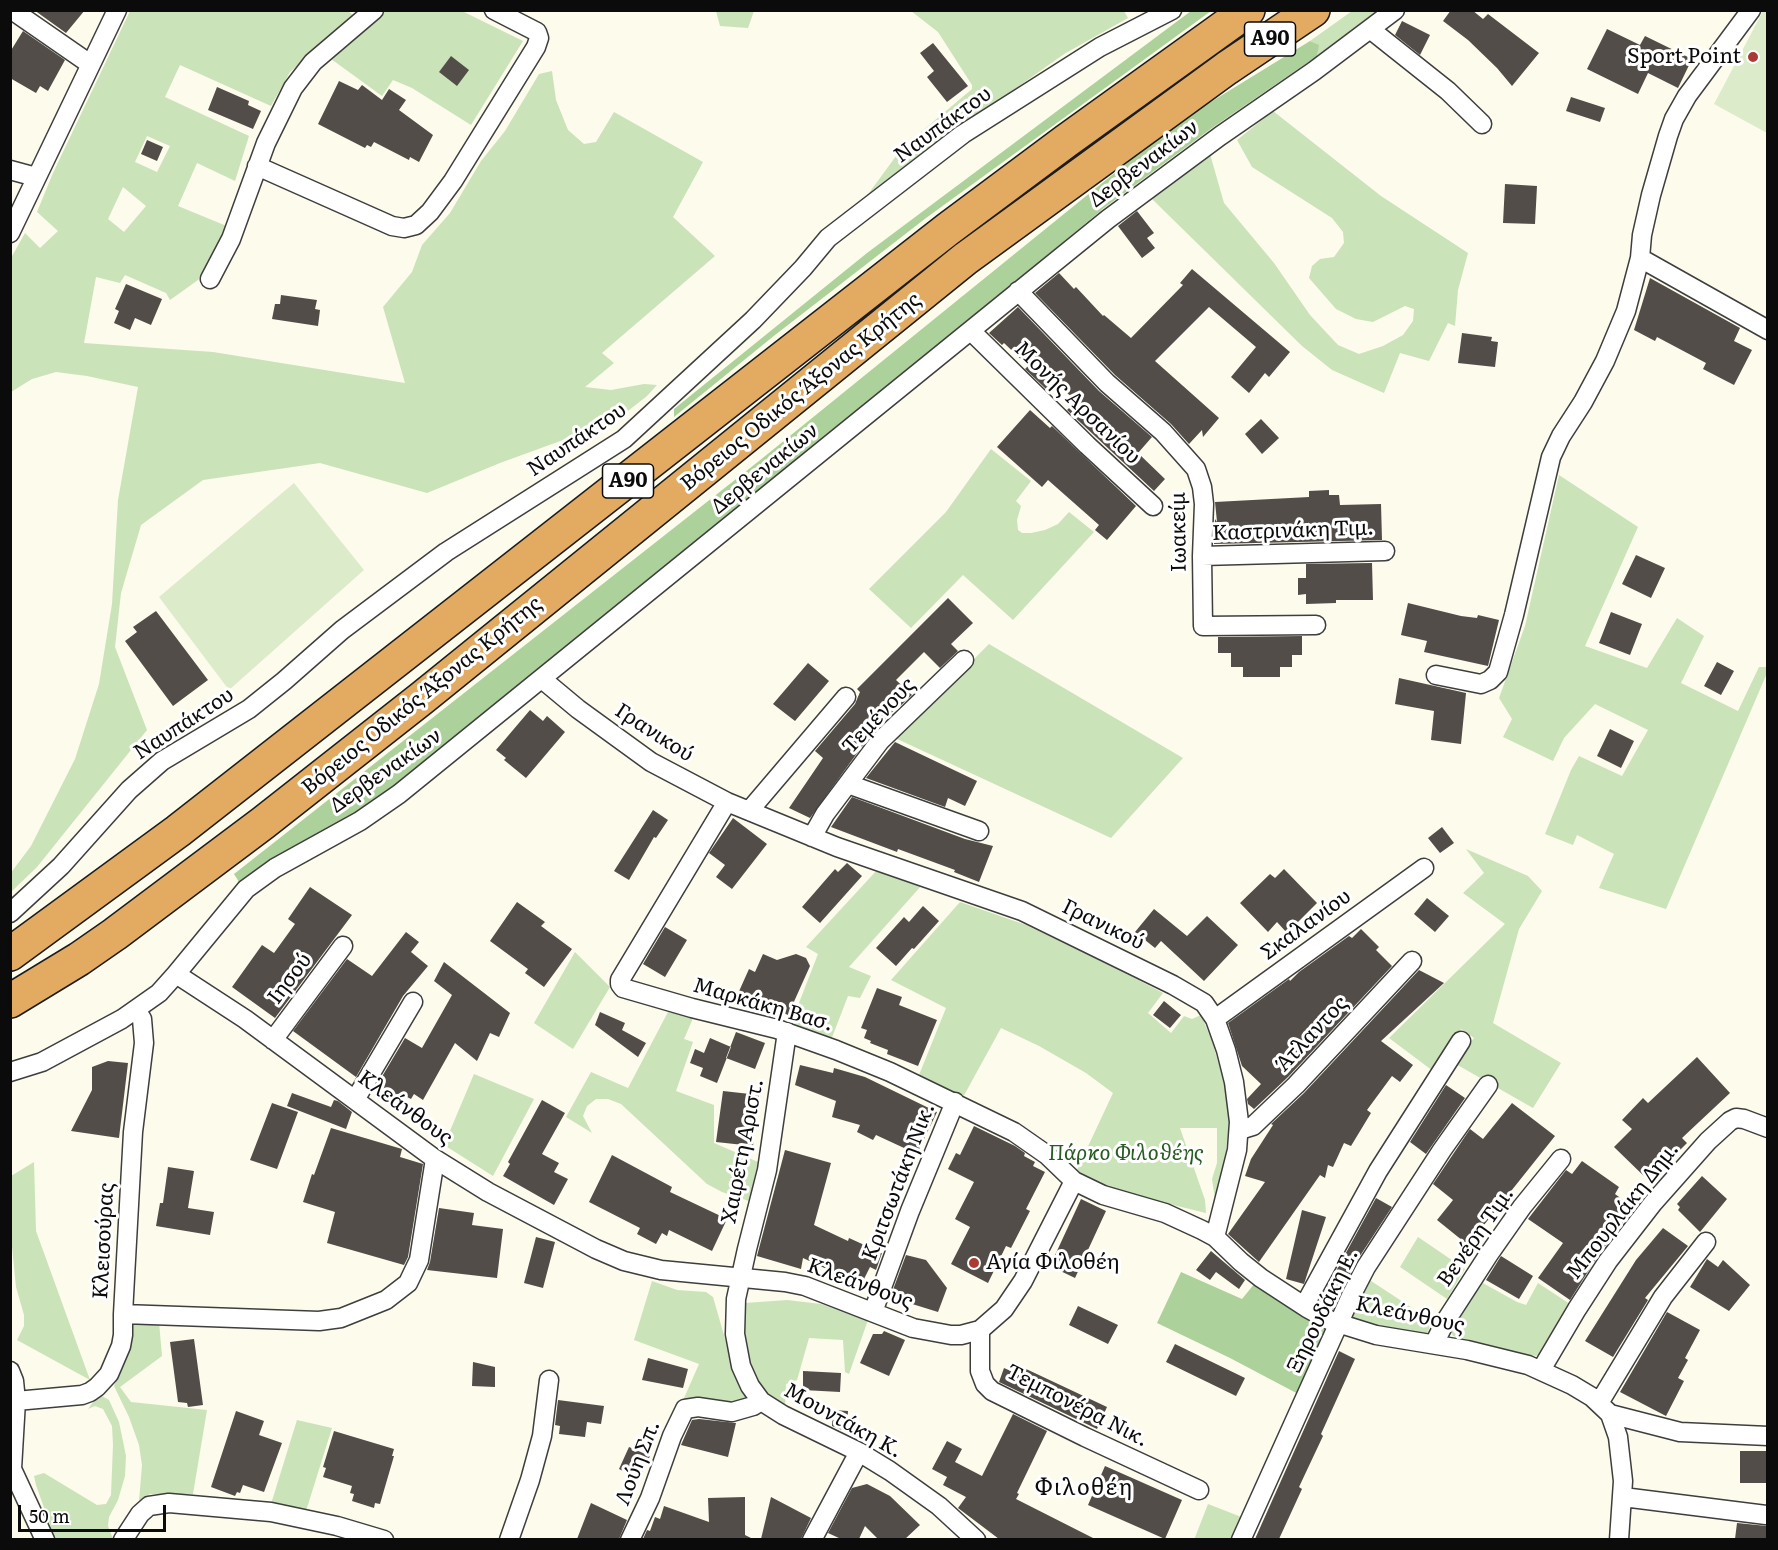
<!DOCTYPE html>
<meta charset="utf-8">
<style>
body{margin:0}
#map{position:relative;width:1778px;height:1550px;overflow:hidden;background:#fdfbeb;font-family:Literata,serif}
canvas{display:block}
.frame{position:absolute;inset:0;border:12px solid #0b0b0b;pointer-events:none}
.scale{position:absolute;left:18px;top:1505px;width:148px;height:27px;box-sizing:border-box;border:3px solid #0b0b0b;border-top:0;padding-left:8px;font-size:18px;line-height:21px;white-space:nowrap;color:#0b0b0b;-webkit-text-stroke:4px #fff;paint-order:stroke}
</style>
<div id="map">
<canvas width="1778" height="1550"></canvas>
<div class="frame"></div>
<div class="scale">50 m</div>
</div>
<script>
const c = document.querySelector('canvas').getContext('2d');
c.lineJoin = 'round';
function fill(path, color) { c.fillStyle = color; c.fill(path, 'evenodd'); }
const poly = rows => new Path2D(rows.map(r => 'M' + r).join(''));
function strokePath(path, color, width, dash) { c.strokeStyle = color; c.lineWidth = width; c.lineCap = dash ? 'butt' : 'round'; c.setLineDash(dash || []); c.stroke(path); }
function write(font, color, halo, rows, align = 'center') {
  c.font = font + ' Literata,serif'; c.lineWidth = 6; c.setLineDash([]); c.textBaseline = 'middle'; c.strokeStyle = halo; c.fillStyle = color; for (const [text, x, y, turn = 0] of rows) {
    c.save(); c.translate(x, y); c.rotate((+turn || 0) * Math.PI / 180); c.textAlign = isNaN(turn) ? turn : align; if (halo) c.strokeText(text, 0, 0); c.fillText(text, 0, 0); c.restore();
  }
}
const green = poly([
 [347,10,354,16,290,72,271,106,180,65,165,97,249,136,235,181,197,163,178,206,229,227,212,261,198,280,170,300,166,293,125,275,120,283,96,277,84,343,213,352,405,383,383,307,412,272,422,245,450,213,481,161,505,131,539,74,552,71,556,100,568,130,584,144,596,142,614,112,703,162,673,217,715,256,602,353,614,363,585,387,611,390,644,384,657,385,647,396,615,421,500,463,427,493,320,463,203,480,141,525,121,593,115,647,147,730,37,867,11,892,10,874,31,846,75,759,99,684,112,604,118,500,138,387,87,376,56,372,32,379,11,392,11,258,25,233,40,248,58,231,37,212,53,173,130,11],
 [147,136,170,146,157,172,135,162],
 [123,187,146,206,124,232,108,219],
 [385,11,462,11,523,41,471,125,412,88,393,80,382,96,327,56],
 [716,11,716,10,754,11,748,28,720,26],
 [911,11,1124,11,1128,18,1064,54,942,141,863,201,902,148,972,89,972,85,938,32],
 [1352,11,1378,11,1317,56,1318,45,1310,41],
 [1273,111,1381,196,1468,253,1458,290,1455,326,1448,323,1429,361,1400,353,1384,393,1332,370,1302,346,1150,197,1210,154,1224,203,1274,263,1310,315,1338,345,1359,354,1383,346,1403,335,1413,321,1414,309,1405,306,1373,322,1356,319,1336,309,1309,278,1312,266,1320,259,1334,257,1344,243,1343,232,1332,218,1252,167,1237,140],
 [991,449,1031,481,1016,501,1021,506,1017,520,1018,530,1022,533,1031,533,1045,530,1058,524,1069,512,1094,532,1013,620,963,575,911,628,869,589,946,512],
 [1559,475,1638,527,1585,646,1647,668,1677,618,1704,636,1681,683,1738,711,1759,667,1767,667,1767,673,1666,909,1599,888,1614,854,1577,835,1573,845,1545,834,1571,770,1579,756,1622,776,1648,730,1595,704,1564,738,1553,761,1503,737,1512,719,1499,698,1525,626],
 [989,644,1183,758,1111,838,895,738],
 [1466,849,1528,876,1542,891,1519,929,1493,1023,1561,1063,1533,1108,1454,1063,1474,1038,1461,1029,1433,1071,1389,1038,1505,924,1463,893,1484,873],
 [878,869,921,886,849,967,871,976,860,998,848,996,831,1040,790,1026,818,954,806,947],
 [960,902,1026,925,1106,963,1163,993,1148,1013,1171,1033,1184,1016,1192,1019,1201,1015,1212,1041,1227,1092,1229,1122,1224,1172,1215,1199,1212,1179,1217,1163,1217,1128,1180,1128,1205,1200,1206,1213,1116,1191,1098,1184,1076,1172,1113,1093,1086,1073,1039,1046,1001,1028,962,1099,919,1075,946,1008,891,980],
 [575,952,610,987,573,1049,534,1023],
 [668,1012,694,1016,684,1039,693,1042,676,1091,714,1105,714,1143,758,1162,749,1201,722,1192,707,1184,621,1104,608,1099,596,1099,587,1106,583,1116,592,1133,566,1117,591,1072,628,1088],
 [474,1074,534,1099,493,1176,444,1145],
 [34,1162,36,1231,90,1380,17,1340,24,1326,24,1315,16,1287,11,1236,11,1176],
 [1418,1237,1465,1269,1447,1299,1400,1267],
 [1365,1277,1432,1321,1426,1336,1396,1332,1346,1318],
 [652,1281,677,1290,706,1292,713,1297,736,1377,750,1398,749,1403,681,1405,699,1364,634,1340],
 [1481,1282,1517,1302,1526,1305,1538,1283,1573,1306,1540,1356,1525,1355,1471,1342,1453,1336,1451,1332],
 [787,1300,821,1304,868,1320,849,1374,845,1372,843,1340,809,1338,797,1380,786,1384,785,1408,770,1399,760,1386,750,1364,744,1328,745,1303],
 [130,1320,159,1322,162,1356,120,1387,131,1402,207,1410,193,1494,150,1494,139,1501,142,1465,139,1445,129,1417,114,1386,121,1367],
 [102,1396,109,1400,119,1422,126,1456,125,1476,118,1500,109,1517,108,1526,113,1539,55,1539,36,1485,34,1476,44,1473,97,1505,106,1504,111,1495,113,1445,112,1426,103,1409,95,1406,88,1409,96,1398],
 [297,1420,332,1428,306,1511,271,1504],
 [1208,1504,1244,1518,1234,1539,1194,1540]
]);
const forest = poly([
 [1191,11,1211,11,926,218,775,335,674,417,674,409,867,253],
 [1310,41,1319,45,1317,56,1212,128,1104,208,850,419,441,751,361,810,266,862,239,882,234,874,759,461,1175,124],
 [1181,1272,1242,1299,1255,1283,1330,1328,1302,1396,1230,1358,1157,1323]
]);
const pitch = poly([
 [1763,11,1768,11,1767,133,1714,104],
 [294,483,364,570,229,690,159,597]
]);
const building = poly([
 [34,10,85,10,66,33],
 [1451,10,1472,10,1483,19,1488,14,1539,53,1512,86,1497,68,1468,40,1443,21],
 [1402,21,1430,35,1420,55,1395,35],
 [1607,29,1640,45,1645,36,1692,59,1678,88,1648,73,1638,94,1587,69],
 [23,31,65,60,48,91,40,86,36,93,10,78,10,52],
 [933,43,968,86,947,102,927,77,934,71,920,53],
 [451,56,469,70,457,86,439,72],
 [339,81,358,90,362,85,382,100,389,89,406,100,399,110,433,135,419,162,410,157,409,160,374,142,371,147,367,145,365,148,318,124],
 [217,87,249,101,248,105,261,111,253,129,208,110],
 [1571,97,1605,108,1600,122,1566,111],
 [147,140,163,147,157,161,141,154],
 [1505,184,1537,186,1535,224,1503,223],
 [1137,211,1154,233,1147,238,1155,248,1142,258,1118,226],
 [1192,269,1290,352,1269,377,1265,373,1249,393,1231,377,1256,347,1209,307,1155,361,1219,418,1203,437,1202,430,1189,444,1171,424,1115,375,1035,293,1059,273,1074,289,1076,287,1103,316,1104,315,1131,338,1183,285,1180,283],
 [1650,278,1740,328,1734,341,1752,350,1734,385,1703,369,1706,363,1657,337,1655,341,1634,330],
 [126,284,162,299,151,325,135,318,130,330,114,323,119,311,115,309],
 [281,295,317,300,315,309,320,310,318,326,272,319,275,304,280,304],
 [1018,307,1099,391,1152,437,1138,453,1165,479,1154,491,1067,410,1076,401,1054,381,1046,389,1025,369,1028,366,1004,343,1002,345,989,333],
 [1462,333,1492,337,1491,341,1498,342,1495,367,1458,363],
 [1030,410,1050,428,1052,426,1136,506,1107,540,1095,530,1099,525,1048,480,1042,487,997,447],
 [1261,419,1279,438,1262,454,1245,434],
 [1329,490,1329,495,1339,495,1340,505,1381,504,1382,540,1214,544,1215,519,1217,522,1215,502,1309,497,1309,491],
 [1636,555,1665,568,1651,598,1622,584],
 [1372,563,1373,600,1336,600,1336,603,1306,604,1306,594,1298,595,1298,578,1306,578,1306,564],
 [948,598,973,623,951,644,958,651,940,668,924,652,896,680,912,695,899,707,898,706,871,734,810,818,789,808,823,758,815,751,855,704,860,692,857,689],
 [1408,603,1461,616,1477,618,1478,615,1499,620,1488,666,1424,652,1427,641,1401,635],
 [156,611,208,680,173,706,125,641,137,632,133,627],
 [1611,612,1642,624,1630,655,1599,643],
 [1302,636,1302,655,1292,655,1292,667,1280,667,1280,677,1243,677,1243,667,1231,667,1231,653,1218,653,1218,637],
 [1717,662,1734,671,1721,695,1704,686],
 [808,663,829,681,795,721,773,704],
 [1399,678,1466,693,1461,744,1431,740,1434,711,1395,704],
 [530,710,543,721,547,716,565,732,526,778,504,760,506,758,496,750],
 [1610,729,1634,741,1621,768,1597,756],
 [895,742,977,781,965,806,948,798,945,807,866,778],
 [852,797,965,839,993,846,979,882,954,872,955,870,898,849,897,852,831,827],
 [653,810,668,820,656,838,654,837,629,880,614,871],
 [733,818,767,844,732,889,716,877,725,865,709,853],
 [1442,827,1454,843,1440,853,1428,838],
 [847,863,862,876,820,923,802,907,835,869,838,872],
 [1284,869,1317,903,1287,933,1277,922,1268,932,1240,903,1270,874,1275,878],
 [310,887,352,915,275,1018,232,987,262,945,274,953,295,924,288,919],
 [1427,898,1449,916,1435,932,1414,914],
 [517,902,545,922,541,926,572,949,544,987,525,973,528,969,490,941],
 [923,906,939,921,914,949,912,948,896,966,876,948,904,917,909,922],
 [1154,909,1187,936,1207,916,1238,945,1204,981,1161,941,1155,948,1135,932],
 [665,927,687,940,665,977,643,964],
 [1361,929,1379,947,1376,950,1392,966,1288,1077,1254,1109,1248,1104,1247,1099,1261,1084,1242,1066,1228,1023,1289,979,1290,981,1299,972,1349,936,1352,938],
 [406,932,419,942,411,952,428,966,403,996,356,1077,293,1031,347,959,372,976],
 [763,954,777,960,796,954,806,958,810,966,788,1015,766,1005,764,1010,736,998,749,969,755,972],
 [444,962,510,1013,499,1037,490,1033,477,1061,455,1043,423,1100,414,1094,411,1099,405,1096,403,1100,377,1085,405,1038,422,1048,452,995,434,981],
 [1419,970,1444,983,1381,1041,1413,1065,1400,1082,1392,1076,1367,1110,1371,1113,1351,1146,1344,1143,1333,1167,1328,1165,1325,1178,1320,1175,1259,1262,1228,1234,1265,1182,1245,1176,1251,1159,1273,1125,1271,1124,1304,1093],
 [877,988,902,997,899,1005,937,1020,918,1066,887,1054,888,1050,870,1043,871,1041,864,1038,867,1030,861,1028],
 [1164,1001,1181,1015,1170,1028,1153,1015],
 [600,1012,625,1023,622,1030,646,1043,638,1057,595,1025],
 [736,1032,765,1043,755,1069,726,1058],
 [710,1038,731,1047,717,1083,700,1076,703,1068,690,1063,695,1049,704,1053],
 [1697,1057,1730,1093,1682,1138,1687,1143,1649,1181,1614,1147,1632,1129,1622,1120,1643,1098,1648,1103],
 [108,1061,128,1063,119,1138,71,1131,92,1090,92,1067],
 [800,1065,833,1073,834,1068,865,1077,937,1112,917,1154,876,1135,873,1140,857,1132,860,1125,832,1117,836,1101,795,1085],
 [1446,1085,1465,1098,1426,1154,1410,1142],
 [723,1091,759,1095,753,1146,716,1142],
 [292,1093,331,1107,334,1100,338,1101,352,1112,346,1129,287,1106],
 [542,1100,565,1113,542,1154,559,1163,554,1172,568,1179,554,1205,503,1176,510,1164,508,1162],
 [272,1103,298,1112,277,1169,250,1160],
 [1512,1103,1555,1136,1468,1245,1437,1220,1453,1200,1433,1184,1470,1129,1483,1139],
 [974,1126,1015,1146,1025,1153,1024,1156,1035,1162,1033,1166,1045,1172,1026,1209,1030,1211,1011,1248,1006,1246,988,1283,951,1264,970,1227,955,1219,974,1182,948,1169,956,1153,960,1155],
 [331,1128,402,1149,400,1157,423,1164,408,1257,404,1265,327,1243,335,1212,303,1202,312,1174,314,1175],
 [785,1150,831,1163,814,1225,848,1241,849,1238,882,1253,876,1270,870,1267,861,1285,803,1258,801,1269,757,1256],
 [612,1155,672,1187,670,1192,727,1219,712,1251,669,1230,667,1236,662,1233,656,1244,637,1234,640,1228,589,1202],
 [1582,1161,1619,1187,1615,1194,1634,1208,1599,1254,1570,1300,1538,1278,1563,1243,1528,1219,1566,1170,1572,1174],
 [168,1167,194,1171,188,1208,214,1212,210,1235,156,1226,160,1203,163,1203],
 [1702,1176,1727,1199,1700,1232,1678,1210,1680,1207,1677,1204],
 [1376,1198,1392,1207,1356,1262,1333,1309,1319,1302],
 [1081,1199,1106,1211,1075,1278,1050,1266],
 [439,1208,474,1213,472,1225,503,1229,497,1278,427,1270,430,1262],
 [1302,1210,1326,1217,1304,1284,1286,1279],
 [1663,1228,1688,1246,1645,1298,1648,1300,1613,1357,1585,1341,1636,1260],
 [536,1237,555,1242,543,1288,524,1283],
 [1211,1251,1245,1280,1239,1289,1216,1272,1210,1280,1196,1270],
 [906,1255,926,1260,947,1288,938,1312,909,1303,899,1302,891,1295],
 [1501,1256,1533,1276,1519,1299,1486,1280],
 [1707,1259,1718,1267,1723,1260,1750,1285,1729,1311,1690,1287],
 [1078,1306,1118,1325,1108,1344,1069,1325],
 [1667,1312,1700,1330,1685,1358,1688,1360,1678,1378,1684,1381,1666,1416,1620,1392],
 [884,1331,905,1340,889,1376,860,1363,873,1334,882,1334],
 [194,1339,203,1405,188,1407,187,1403,178,1402,170,1342],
 [1175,1344,1245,1378,1236,1396,1166,1362],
 [1339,1351,1355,1359,1321,1434,1323,1436,1299,1487,1302,1489,1279,1539,1255,1539],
 [648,1358,688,1369,683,1388,642,1380],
 [473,1362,495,1367,495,1387,472,1386],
 [1004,1368,1020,1375,1024,1368,1107,1407,1097,1429,999,1382],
 [803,1371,841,1373,840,1392,803,1390],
 [558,1400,604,1406,601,1424,587,1422,585,1437,559,1434,560,1426,555,1425],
 [833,1410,848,1411,847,1432,832,1426],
 [236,1411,264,1421,259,1435,282,1443,264,1492,243,1485,240,1493,237,1492,235,1496,211,1487],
 [1013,1414,1047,1431,1017,1493,1019,1494,1016,1499,1095,1539,999,1539,958,1508,966,1497,943,1485,947,1477,932,1469,947,1441,962,1449,955,1462,982,1476],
 [699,1419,736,1423,728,1457,681,1445,692,1420],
 [334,1431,394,1449,392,1456,394,1456,380,1504,375,1503,374,1508,352,1501,354,1494,350,1493,352,1486,323,1477,326,1468,323,1467],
 [629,1447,650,1456,639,1479,619,1469],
 [1740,1451,1767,1451,1767,1483,1740,1483],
 [1105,1466,1182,1500,1165,1539,1088,1505],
 [867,1484,890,1496,920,1525,905,1539,878,1539,865,1526,859,1539,841,1539,828,1533,852,1488],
 [745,1497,745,1535,751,1538,750,1539,643,1539,647,1530,650,1531,655,1517,660,1519,664,1506,709,1522,708,1498],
 [771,1497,811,1518,801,1539,761,1539],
 [591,1503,627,1520,619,1539,577,1539],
 [1737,1523,1767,1526,1767,1539,1735,1539]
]);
const street = poly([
 [12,10,90,64],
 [1370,29,1448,91,1482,124],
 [257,166,392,226,404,228,416,225,430,212,453,181,536,47,539,38,537,32,494,10],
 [10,170,36,177],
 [10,233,117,10],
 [1640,258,1768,330],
 [210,279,231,239,266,143,293,88,313,62,374,10],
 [1018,291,1107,383,1163,432,1196,469,1202,487,1204,504,1202,556,1203,626,1316,625],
 [971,331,1087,445,1153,506],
 [1202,556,1385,551],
 [1436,675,1481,684,1490,680,1498,672,1514,615,1551,457,1561,436,1583,402,1605,361,1626,311,1640,258,1642,235,1651,195,1668,136,1674,119,1687,96,1751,10],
 [542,679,578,709,651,762,727,802,837,847,1022,911,1173,985,1204,1003,1215,1019,1226,1050,1234,1082,1239,1122,1237,1150,1215,1237],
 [848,784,979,831],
 [727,802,620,980,620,984,623,988,692,1008,777,1029,836,1050,890,1072,1014,1132,1047,1155,1074,1181],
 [749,811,846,697],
 [812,837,825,814,880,741,964,660],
 [10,913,61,866,129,790,162,761,249,709,284,681,342,630,446,552,624,439,753,320,803,268,828,238,963,134,1100,47,1172,10],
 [176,974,246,889,275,868,360,821,399,794,1108,219,1220,136,1314,71,1395,10],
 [1215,1019,1424,868],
 [787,1032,767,1170,747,1249,736,1299,735,1334,741,1366,750,1386,761,1401,783,1415,859,1452,890,1471,939,1506,976,1540],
 [273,1040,343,946],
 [10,1072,42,1062,122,1019,159,993,176,974,245,1019,435,1159,488,1192,596,1249,624,1261,661,1270,785,1282,805,1286,913,1328,951,1335,961,1335,980,1330,1004,1309,1023,1281,1074,1181,1103,1195,1165,1213,1202,1230,1215,1237,1241,1262,1261,1278,1307,1308,1331,1321,1376,1335,1467,1350,1528,1365,1572,1385,1592,1397,1610,1414,1618,1437,1623,1481,1619,1540],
 [355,1100,413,1002],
 [1240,1130,1253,1126,1296,1085,1412,961],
 [1304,1306,1378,1171,1461,1041],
 [873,1312,910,1211,955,1102],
 [123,1314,319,1321,341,1318,386,1300,408,1283,419,1260,435,1159],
 [980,1330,980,1371,985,1384,992,1391,1085,1437,1199,1490],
 [1434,1344,1445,1322,1489,1254,1522,1207,1561,1159],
 [1541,1370,1577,1309,1608,1261,1653,1203,1708,1141,1730,1121,1736,1118,1744,1119,1768,1128],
 [10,1371,14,1381,16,1401,12,1469,45,1540],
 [16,1401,82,1395,90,1392,97,1387,109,1374,121,1346,123,1335,123,1314,133,1132,144,1043,142,1019,136,1010],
 [1599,1403,1663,1297,1706,1242],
 [1610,1414,1680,1432,1768,1436],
 [1623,1497,1766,1515],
 [123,1540,140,1514,149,1506,169,1503,271,1512,337,1526,384,1540],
 [509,1540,530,1480,542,1436,549,1380],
 [630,1540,650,1498,672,1436,685,1409,698,1407,732,1412,753,1406,761,1401],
 [812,1540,859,1452],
 [1241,1540,1351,1296,1366,1267,1442,1150,1488,1085]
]);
const highway = poly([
 [10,954,178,831,948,229,1066,141,1248,10],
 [10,1001,79,959,115,934,263,823,422,698,965,259,1227,68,1313,10]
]);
const markers = [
 [1753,57,6,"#aa3b34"],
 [974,1263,6,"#aa3b34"]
];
const shields = [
 [1270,39,51],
 [628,481,51]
];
const shieldNames = [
 ["Α90",1270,39],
 ["Α90",628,481]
];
const poiNames = [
 ["Sport Point",1741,57],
 ["Αγία Φιλοθέη",986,1263,"left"]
];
const streetNames = [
 ["Ναυπάκτου",943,125,-36],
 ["Δερβενακίων",1144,164,-37],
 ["Βόρειος Οδικός Άξονας Κρήτης",801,392,-39],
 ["Μονής Αρσανίου",1077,403,44],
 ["Ναυπάκτου",577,440,-34],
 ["Δερβενακίων",765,469,-39],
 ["Καστρινάκη Τιμ.",1293,531,-2],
 ["Ιωακείμ",1179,532,-91],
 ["Βόρειος Οδικός Άξονας Κρήτης",422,696,-39],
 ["Τεμένους",879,716,-47],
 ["Ναυπάκτου",184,724,-33],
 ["Γρανικού",654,733,33],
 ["Δερβενακίων",386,771,-35],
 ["Γρανικού",1103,925,26],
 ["Σκαλανίου",1306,925,-36],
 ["Ιησού",290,979,-53],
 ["Μαρκάκη Βασ.",763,1005,16],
 ["Άτλαντος",1312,1034,-47],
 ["Κλεάνθους",405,1108,36],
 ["Χαιρέτη Αριστ.",743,1151,-79],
 ["Κριτσωτάκη Νικ.",899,1182,-69],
 ["Μπουρλάκη Δημ.",1623,1211,-52],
 ["Βενέρη Τιμ.",1476,1237,-55],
 ["Κλεισούρας",104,1241,-87],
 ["Κλεάνθους",860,1284,20],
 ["Ξηρουδάκη Ε.",1323,1311,-64],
 ["Κλεάνθους",1410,1315,12],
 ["Τεμπονέρα Νικ.",1077,1406,27],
 ["Μουντάκη Κ.",843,1421,29],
 ["Λούη Σπ.",638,1463,-69]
];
const parkNames = [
 ["Πάρκο Φιλοθέης",1126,1154]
];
const neighbourhoodNames = [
 ["Φιλοθέη",1084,1489]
];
fill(green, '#cae3b9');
fill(forest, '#add19a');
fill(pitch, '#dcebca');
fill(building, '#524d48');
strokePath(street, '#3e3e3e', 21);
strokePath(highway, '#1c1c1c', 36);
strokePath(street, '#fff', 18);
strokePath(highway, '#e3ab62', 33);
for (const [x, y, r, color] of markers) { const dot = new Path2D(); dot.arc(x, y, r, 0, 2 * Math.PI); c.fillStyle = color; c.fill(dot); strokePath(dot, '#fff', 2); }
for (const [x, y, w] of shields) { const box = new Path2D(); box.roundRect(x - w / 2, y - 17, w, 34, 4.5); c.fillStyle = '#fff'; c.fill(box); strokePath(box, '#0b0b0b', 1.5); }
write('bold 20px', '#0b0b0b', null, shieldNames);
write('21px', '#0b0b0b', '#fff', poiNames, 'right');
write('21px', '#0b0b0b', '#fff', streetNames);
write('italic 21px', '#295a23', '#fff', parkNames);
c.letterSpacing = '1.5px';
write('22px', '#0b0b0b', '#fff', neighbourhoodNames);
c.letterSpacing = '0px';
</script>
